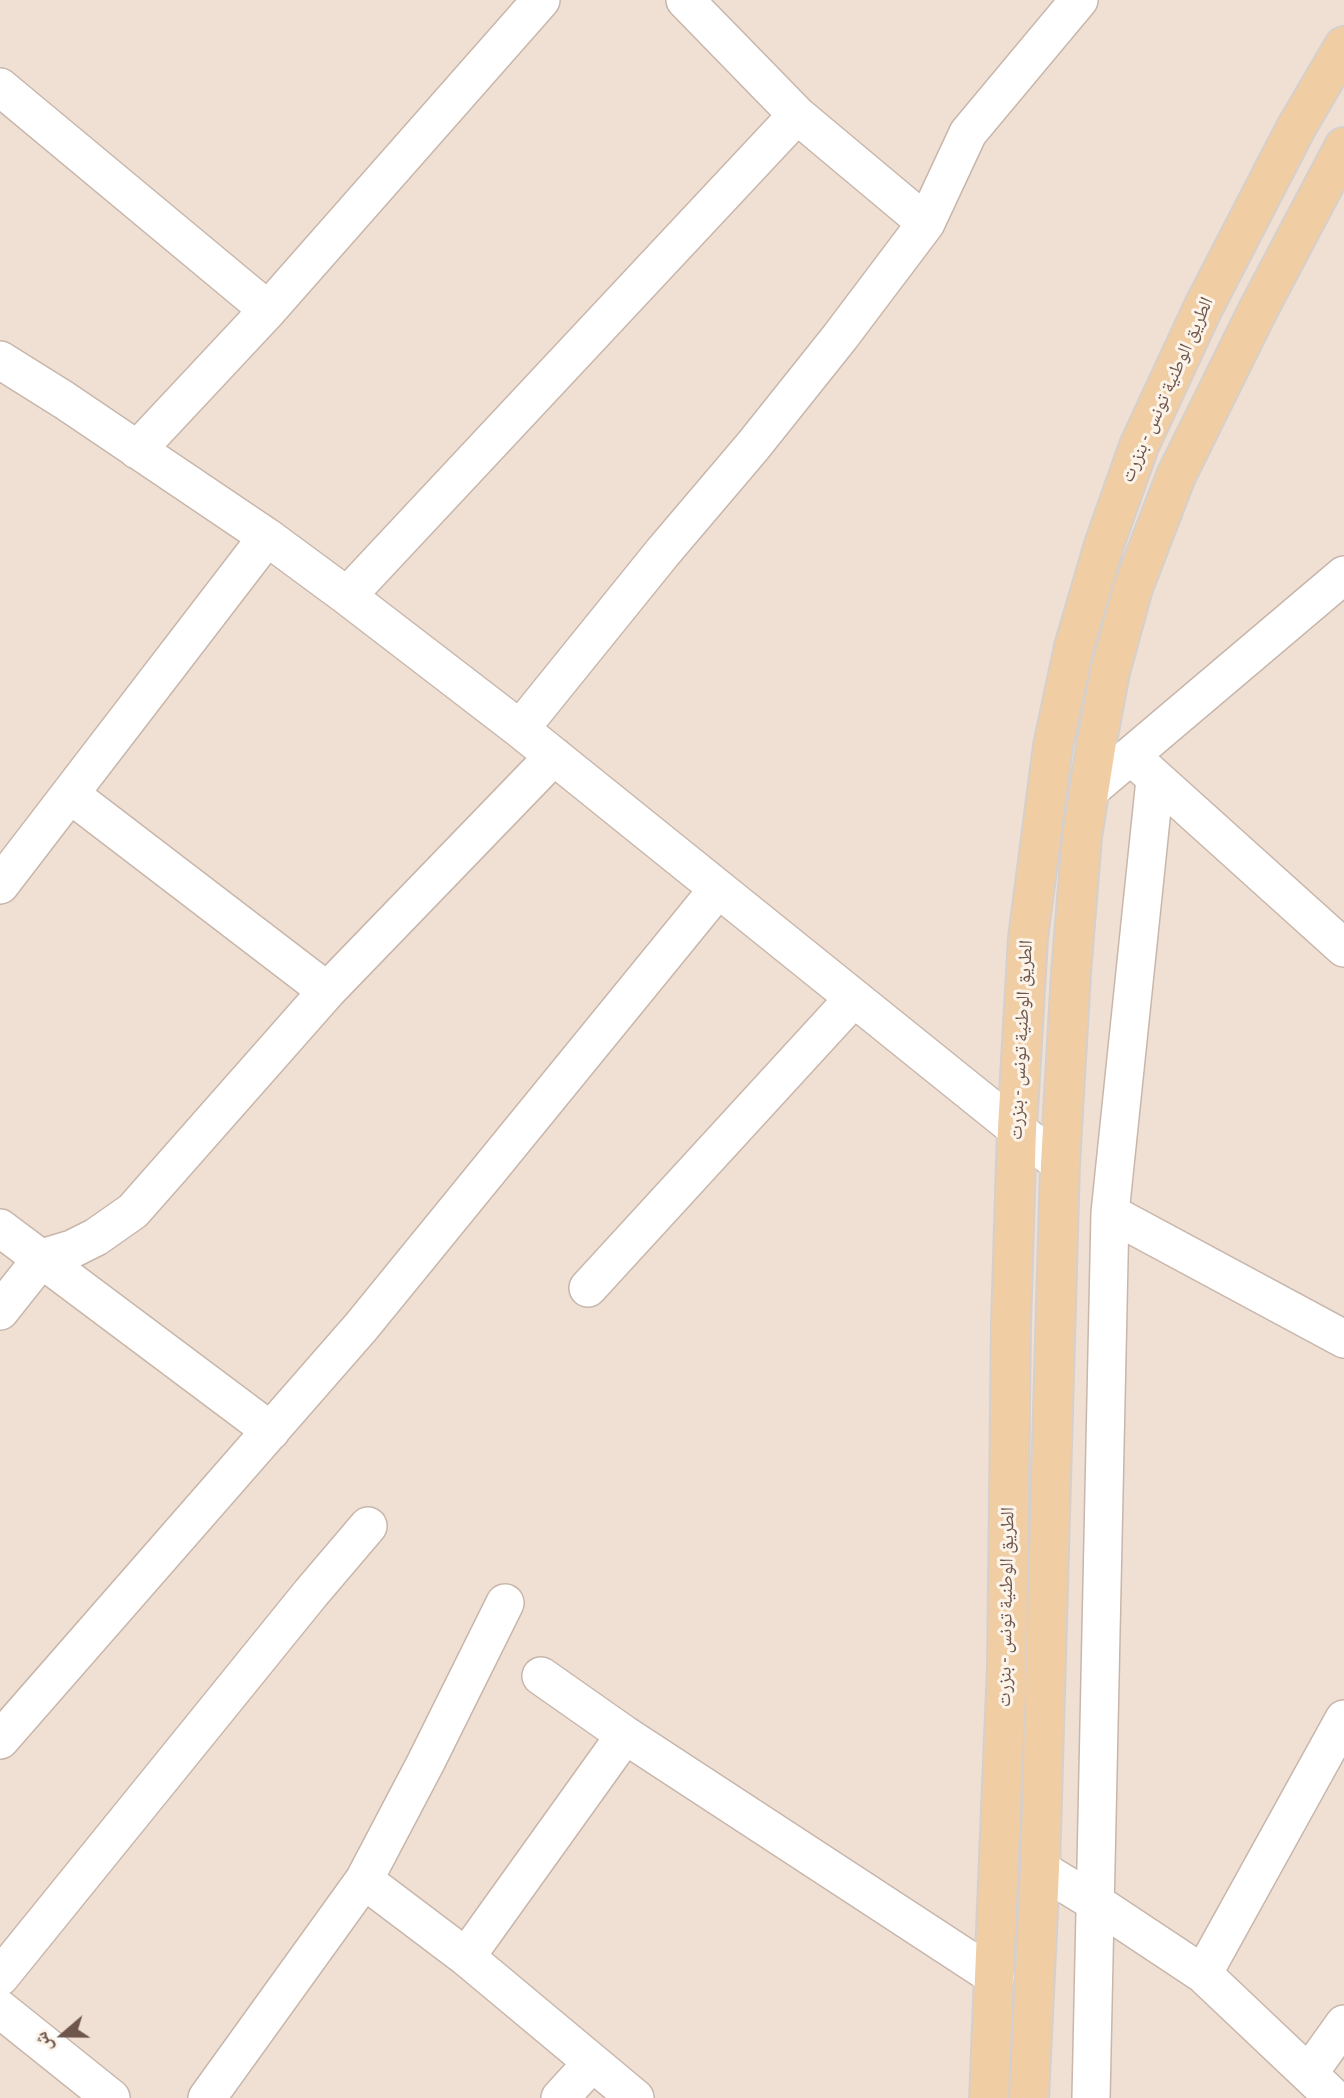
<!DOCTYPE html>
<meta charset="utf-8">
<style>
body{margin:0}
#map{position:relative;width:1344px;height:2098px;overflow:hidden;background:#f9efe3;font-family:"Roboto Condensed","Noto Naskh Arabic",sans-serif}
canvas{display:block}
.north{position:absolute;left:28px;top:2000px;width:70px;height:70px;-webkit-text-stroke:5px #fcf3e9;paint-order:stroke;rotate:250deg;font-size:19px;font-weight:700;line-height:28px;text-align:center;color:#6e564c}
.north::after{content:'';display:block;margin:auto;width:24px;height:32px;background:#6e564c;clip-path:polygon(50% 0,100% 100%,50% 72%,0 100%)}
</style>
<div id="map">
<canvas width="1344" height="2098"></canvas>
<div class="north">ش</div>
</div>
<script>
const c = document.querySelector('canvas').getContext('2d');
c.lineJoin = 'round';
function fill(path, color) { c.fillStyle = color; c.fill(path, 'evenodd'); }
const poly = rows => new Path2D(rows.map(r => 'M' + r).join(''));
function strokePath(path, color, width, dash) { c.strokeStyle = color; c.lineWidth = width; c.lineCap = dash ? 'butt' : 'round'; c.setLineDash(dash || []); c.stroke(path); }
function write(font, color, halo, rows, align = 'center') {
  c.font = font + ' "Roboto Condensed","Noto Naskh Arabic",sans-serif'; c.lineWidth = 6; c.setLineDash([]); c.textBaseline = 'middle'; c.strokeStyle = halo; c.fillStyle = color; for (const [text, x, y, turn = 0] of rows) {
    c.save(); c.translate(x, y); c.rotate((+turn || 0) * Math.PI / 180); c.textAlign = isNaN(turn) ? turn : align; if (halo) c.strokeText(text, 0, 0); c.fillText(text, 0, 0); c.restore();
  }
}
const residential = poly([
 [0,0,1344,0,1344,2098,0,2098]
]);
const street = poly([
 [685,0,797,115,926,223],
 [0,87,268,310],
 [0,360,64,400,267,537,347,596,520,729,1060,1164],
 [137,450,268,310,541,0],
 [347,596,797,115],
 [520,729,663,552,753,446,840,337,926,223,968,133,1079,0],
 [1142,766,1344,948],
 [1089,791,1344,575],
 [71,795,327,991],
 [0,885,267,537],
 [1110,1213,1344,1339],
 [0,1228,271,1431],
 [588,1288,853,999],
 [0,1311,42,1258,72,1249,96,1237,133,1211,327,991,554,756],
 [541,1676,625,1735,995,1977],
 [0,1740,361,1327,718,889],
 [1040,1869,1096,1903,1203,1974,1334,2098],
 [364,1880,466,1957,635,2098],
 [466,1957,625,1735],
 [1203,1974,1344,1719],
 [0,1977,311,1593,368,1526],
 [0,2009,111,2098],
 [1309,2073,1344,2024],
 [207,2098,364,1880,426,1762,505,1603],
 [560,2098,592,2063],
 [1091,2098,1110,1213,1155,780]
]);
const primary = poly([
 [989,2098,1007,1665,1011,1324,1017,1129,1028,938,1053,746,1074,647,1104,545,1139,446,1203,308,1296,128,1344,46],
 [1029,2098,1040,1869,1060,1164,1071,973,1082,837,1097,741,1110,672,1133,588,1176,476,1258,310,1344,147]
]);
const streetNames = [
 ["الطريق الوطنية تونس - بنزرت",1168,390,-66],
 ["الطريق الوطنية تونس - بنزرت",1022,1040,-87],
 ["الطريق الوطنية تونس - بنزرت",1007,1607,-89]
];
fill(residential, '#f0e0d3');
strokePath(street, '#c8b6ab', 40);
strokePath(primary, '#d6d0cd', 42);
strokePath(street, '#fff', 37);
strokePath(primary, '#f1cda3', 38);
write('19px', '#6e564c', '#fcf3e9', streetNames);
</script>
